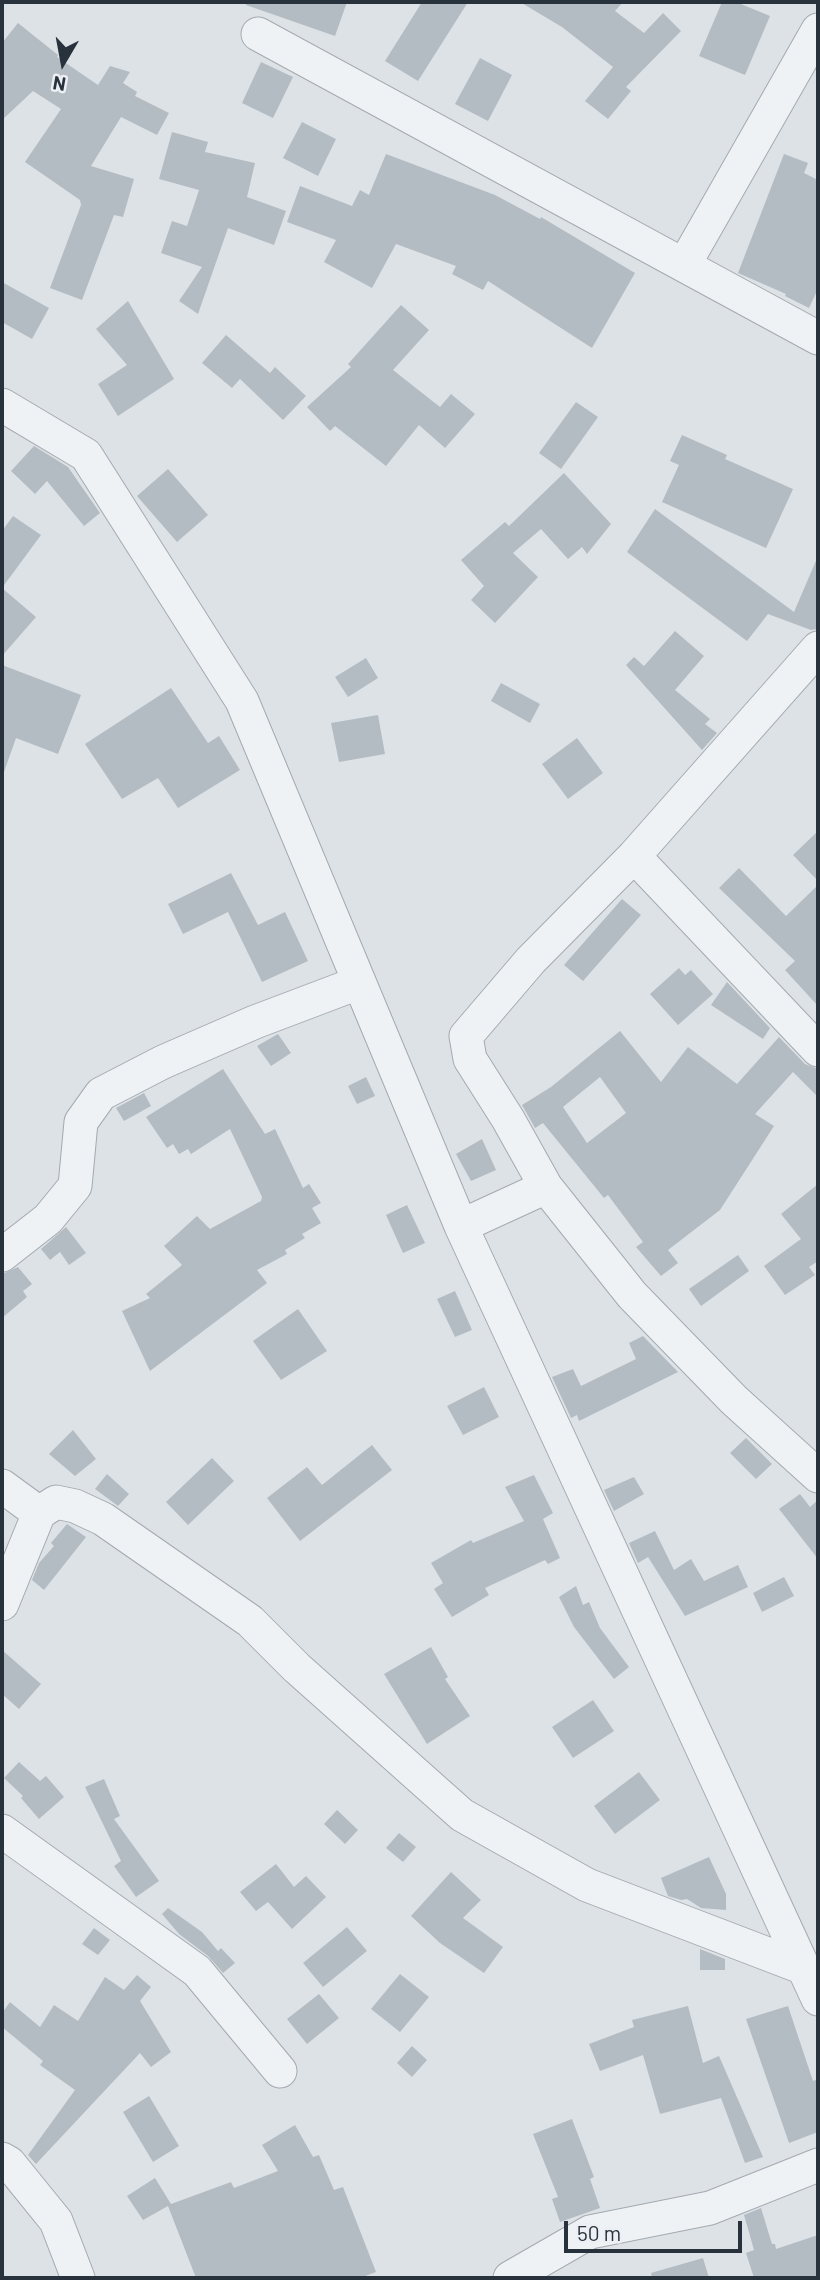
<!DOCTYPE html>
<style>
body{margin:0}
#map{position:relative;width:820px;height:2280px;overflow:hidden;background:#dde2e6;font-family:Barlow,sans-serif}
canvas{display:block}
.frame{position:absolute;inset:0;border:4px solid #27323c;pointer-events:none}
.north{position:absolute;left:28px;top:28px;width:70px;height:70px;-webkit-text-stroke:5px #ecf0f4;paint-order:stroke;rotate:190deg;font-size:19px;font-weight:700;line-height:28px;text-align:center;color:#27323c}
.north::after{content:'';display:block;margin:auto;width:24px;height:32px;background:#27323c;clip-path:polygon(50% 0,100% 100%,50% 72%,0 100%)}
.scale{position:absolute;left:564px;top:2221px;width:178px;height:32px;box-sizing:border-box;border:4px solid #27323c;border-top:0;padding-left:9px;font-size:21px;line-height:24px;white-space:nowrap;color:#27323c;-webkit-text-stroke:5px #ecf0f4;paint-order:stroke}
</style>
<div id="map">
<canvas width="820" height="2280"></canvas>
<div class="frame"></div>
<div class="north">N</div>
<div class="scale">50 m</div>
</div>
<script>
const c = document.querySelector('canvas').getContext('2d');
c.lineJoin = 'round';
function fill(path, color) { c.fillStyle = color; c.fill(path, 'evenodd'); }
const poly = rows => new Path2D(rows.map(r => 'M' + r).join(''));
function strokePath(path, color, width, dash) { c.strokeStyle = color; c.lineWidth = width; c.lineCap = dash ? 'butt' : 'round'; c.setLineDash(dash || []); c.stroke(path); }
const building = poly([
 [246,2,347,2,335,36,246,5],
 [422,2,468,2,418,81,385,61],
 [520,2,623,2,615,11,644,33,663,13,681,31,626,87,631,91,608,119,585,101,613,67,562,27],
 [722,2,736,2,770,16,745,75,699,56],
 [18,23,58,55,57,57,98,85,110,66,130,72,123,83,137,92,135,96,169,113,157,135,121,117,91,166,134,179,123,217,114,215,82,300,50,288,81,205,80,200,25,162,61,109,33,91,2,120,2,43],
 [480,58,512,75,488,121,455,104],
 [261,62,293,77,273,118,242,103],
 [302,122,336,139,318,176,283,158],
 [172,132,208,142,205,152,255,163,247,197,286,211,274,245,228,228,198,314,179,301,202,267,161,253,172,221,187,226,199,190,159,179],
 [386,154,495,195,540,219,541,217,635,273,592,348,488,281,483,290,452,274,456,266,396,244,372,288,324,262,336,240,287,222,300,186,352,206,360,190,369,195],
 [784,154,808,163,804,173,818,180,818,289,809,308,785,296,786,294,738,273],
 [2,282,49,308,32,339,2,322],
 [128,301,174,379,118,416,98,384,127,365,96,329],
 [401,305,429,330,393,370,440,407,451,394,475,414,445,448,419,425,386,466,335,426,330,431,307,407,351,367,348,364],
 [226,335,270,373,275,367,306,396,283,420,240,379,232,388,202,363],
 [576,402,598,417,561,469,539,453],
 [682,435,727,455,725,459,793,489,766,548,662,502,679,465,670,461],
 [34,446,68,467,100,513,84,526,47,481,35,494,11,471],
 [168,469,208,515,177,542,137,496],
 [564,473,611,524,587,554,582,547,568,559,541,529,513,553,538,577,495,623,471,600,484,586,461,560,505,522,509,526],
 [655,509,794,612,818,556,818,629,811,630,768,614,747,641,627,552],
 [13,516,41,535,2,588,36,617,2,656,2,531],
 [675,631,704,656,675,690,710,719,705,724,717,733,702,750,626,665,634,657,644,666],
 [366,658,378,678,348,697,335,677],
 [2,665,81,695,58,754,16,738,4,772],
 [501,683,540,704,530,723,491,701],
 [171,688,208,743,219,736,240,770,178,808,158,778,122,799,85,744],
 [378,715,385,754,339,762,331,723],
 [577,738,603,773,568,799,542,764],
 [818,831,818,881,793,855],
 [739,868,786,916,818,885,818,1006,785,970,795,961,719,888],
 [231,873,258,925,285,912,308,961,262,982,228,912,183,934,168,904],
 [622,899,641,915,583,981,564,965],
 [679,968,685,975,691,970,713,994,678,1025,650,994],
 [727,982,770,1028,763,1039,711,1005],
 [620,1031,661,1082,688,1047,737,1084,779,1037,805,1064,818,1069,818,1097,793,1072,755,1114,774,1126,720,1210,668,1250,678,1263,661,1276,636,1247,643,1242,608,1195,604,1198,543,1123,535,1128,522,1105,551,1087],
 [600,1077,626,1113,587,1143,563,1107],
 [278,1034,291,1053,271,1066,257,1046],
 [223,1069,265,1134,275,1129,303,1188,309,1184,321,1203,312,1208,321,1223,302,1234,305,1238,285,1250,287,1254,257,1270,267,1283,150,1371,122,1311,150,1298,146,1294,182,1265,164,1246,197,1216,210,1229,261,1201,262,1197,230,1129,191,1154,188,1149,179,1154,173,1144,167,1148,146,1117],
 [366,1077,375,1096,357,1104,348,1086],
 [144,1093,151,1106,124,1121,116,1108],
 [482,1139,496,1170,471,1181,456,1154],
 [818,1184,818,1261,809,1267,815,1275,785,1295,764,1266,801,1239,781,1214],
 [407,1205,425,1243,403,1253,386,1215],
 [66,1227,86,1253,69,1265,60,1252,50,1260,41,1249],
 [738,1255,749,1271,701,1306,689,1289],
 [18,1267,32,1284,23,1291,27,1297,2,1318,2,1274],
 [455,1291,472,1330,455,1337,437,1299],
 [298,1309,327,1351,281,1380,253,1341],
 [643,1336,678,1372,579,1421,577,1415,571,1418,552,1377,573,1369,581,1386,636,1359,629,1343],
 [484,1387,499,1417,463,1435,447,1406],
 [73,1430,96,1459,75,1476,49,1454],
 [746,1438,772,1464,756,1479,730,1453],
 [372,1445,392,1470,300,1541,267,1498,307,1467,322,1485],
 [212,1458,234,1481,188,1525,166,1502],
 [107,1474,129,1494,118,1506,95,1489],
 [534,1475,553,1513,543,1519,560,1558,548,1564,545,1560,485,1588,489,1595,452,1617,434,1589,443,1583,431,1563,471,1540,473,1543,524,1521,505,1487],
 [634,1477,644,1494,614,1511,604,1490],
 [800,1494,810,1507,818,1500,818,1559,779,1509],
 [67,1524,86,1537,44,1590,32,1580,39,1563,54,1546,51,1543],
 [655,1531,674,1570,691,1559,704,1581,738,1565,748,1587,685,1616,648,1557,638,1563,629,1543],
 [784,1577,794,1596,762,1612,753,1593],
 [576,1586,583,1605,589,1602,600,1628,629,1667,614,1679,574,1627,559,1597],
 [431,1647,448,1677,445,1679,470,1716,427,1744,384,1674],
 [2,1650,41,1684,19,1709,2,1694],
 [593,1700,614,1731,573,1758,552,1727],
 [19,1762,40,1781,46,1776,64,1797,39,1819,21,1798,23,1796,4,1778],
 [639,1772,660,1800,615,1834,594,1806],
 [104,1779,120,1816,114,1819,159,1881,136,1897,114,1866,121,1861,85,1787],
 [337,1810,358,1830,345,1844,324,1824],
 [399,1833,416,1847,403,1862,386,1848],
 [709,1857,726,1894,726,1910,701,1908,687,1899,681,1900,668,1896,661,1878],
 [276,1864,294,1887,306,1876,326,1897,292,1929,268,1902,256,1911,240,1892],
 [451,1872,481,1900,463,1918,503,1947,484,1973,440,1943,411,1916],
 [168,1908,202,1932,218,1951,221,1948,235,1963,223,1973,208,1956,179,1934,162,1914],
 [347,1927,367,1951,323,1987,303,1963],
 [94,1928,110,1940,98,1955,82,1944],
 [700,1949,725,1959,725,1970,700,1970],
 [400,1974,429,1997,400,2032,371,2009],
 [137,1975,151,1987,140,2001,171,2052,151,2067,140,2053,36,2164,28,2155,75,2090,40,2065,43,2061,2,2027,2,2013,10,2002,40,2027,54,2005,78,2021,105,1977,124,1990],
 [319,1994,339,2018,307,2044,287,2019],
 [688,2006,703,2063,719,2056,763,2157,745,2163,721,2098,660,2114,643,2055,600,2071,589,2044,634,2027,632,2020],
 [788,2006,813,2081,818,2079,818,2132,789,2143,746,2019],
 [412,2046,427,2060,412,2077,397,2063],
 [149,2096,179,2146,153,2162,123,2112],
 [572,2119,594,2177,590,2179,600,2208,560,2222,552,2199,558,2197,533,2134],
 [295,2125,313,2157,319,2155,334,2190,343,2187,376,2272,360,2278,196,2278,168,2206,143,2220,127,2196,155,2178,171,2204,231,2182,234,2188,278,2171,262,2145],
 [761,2208,772,2244,775,2244,776,2249,818,2235,818,2278,754,2278,746,2253,754,2250,744,2215],
 [703,2258,709,2278,652,2278,651,2273]
]);
const minor = poly([
 [258,34,818,338],
 [684,265,818,30],
 [2,405,86,455,242,701,461,1226,818,1999],
 [634,856,818,1050],
 [546,1187,508,1119,470,1059,466,1036,531,960,634,856,818,648],
 [461,1226,546,1187,632,1295,734,1400,818,1476],
 [2,1255,48,1219,75,1186,81,1122,101,1094,163,1062,255,1022,358,983],
 [2,1486,39,1513,56,1502,75,1506,103,1519,250,1621,297,1668,462,1815,587,1885,804,1968],
 [2,1604,39,1513],
 [2,1831,197,1971,280,2071],
 [2,2159,9,2163,56,2221,78,2278],
 [510,2278,590,2232,710,2208,818,2165]
]);
fill(building, '#b4bcc3');
strokePath(minor, '#a3aab0', 35);
strokePath(minor, '#eff2f5', 33);
</script>
